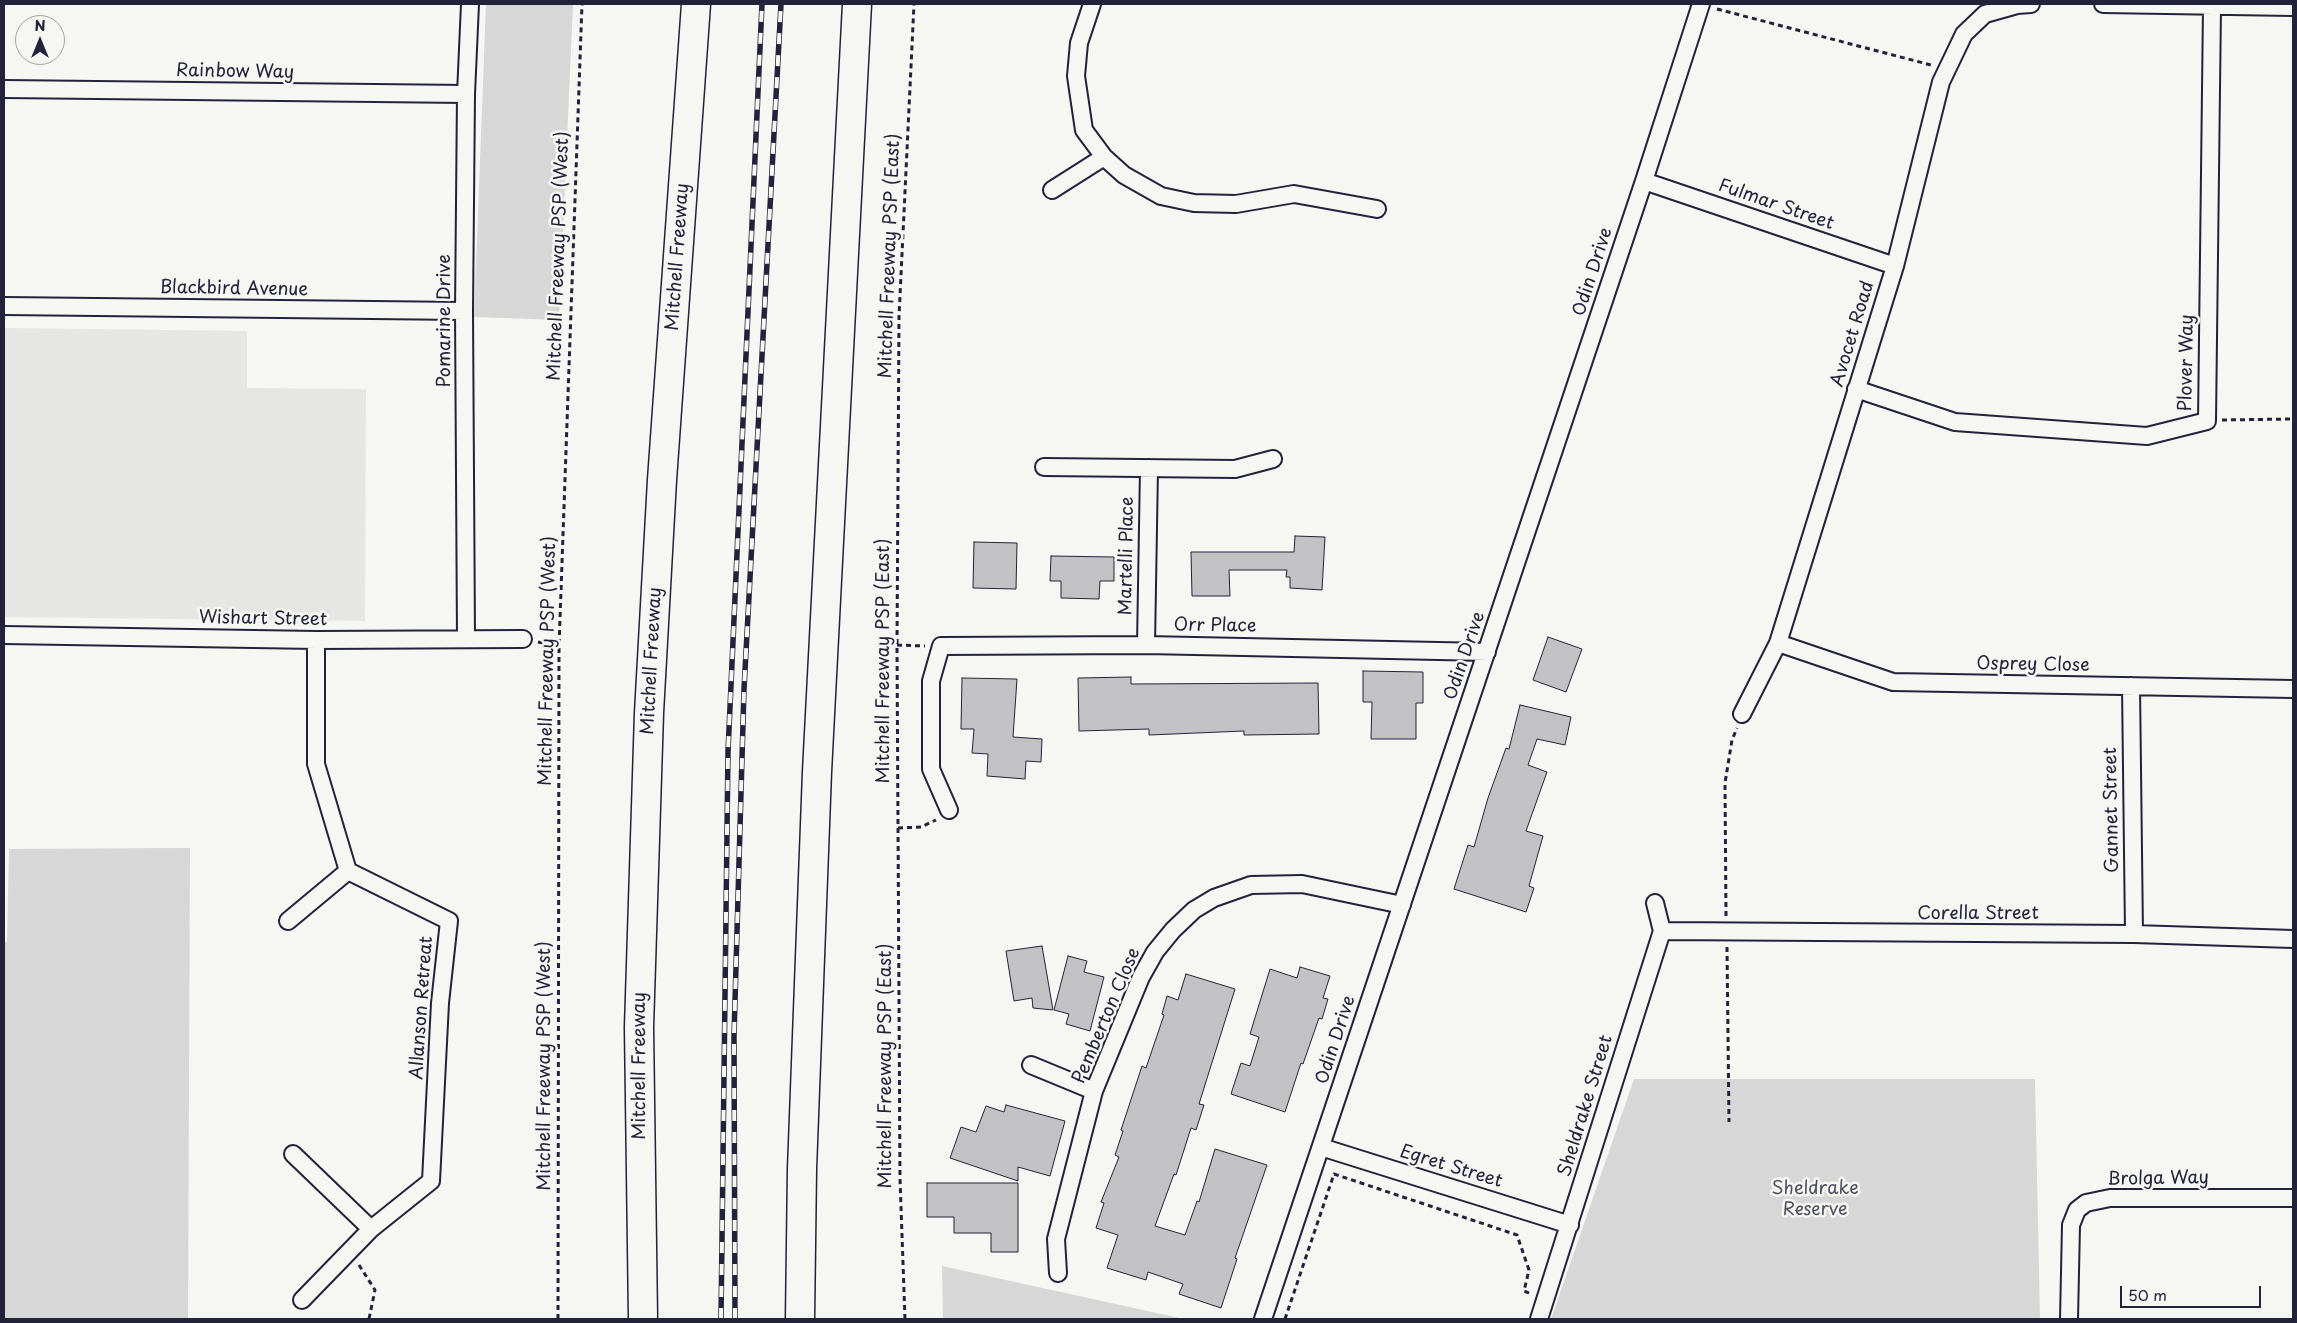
<!DOCTYPE html>
<style>
body{margin:0}
#map{position:relative;width:2297px;height:1323px;overflow:hidden;background:#f6f6f2;font-family:"Playpen Sans",sans-serif}
canvas{display:block}
.frame{position:absolute;inset:0;border:5px solid #22223b;pointer-events:none}
.north{position:absolute;left:15px;top:15px;width:50px;height:50px;box-sizing:border-box;background:#f6f6f2;border:1px solid #a1a1a9;border-radius:50%;rotate:0deg;font-size:14px;font-weight:700;line-height:20px;text-align:center;color:#22223b}
.north::after{content:'';display:block;margin:auto;width:18px;height:22px;background:#22223b;clip-path:polygon(50% 0,100% 100%,50% 72%,0 100%)}
.scale{position:absolute;left:2120px;top:1286px;width:141px;height:22px;box-sizing:border-box;border:2px solid #22223b;border-top:0;padding-left:6px;font-size:15px;line-height:18px;white-space:nowrap;color:#22223b;-webkit-text-stroke:4px #f6f6f2;paint-order:stroke}
</style>
<div id="map">
<canvas width="2297" height="1323"></canvas>
<div class="frame"></div>
<div class="north">N</div>
<div class="scale">50 m</div>
</div>
<script>
const c = document.querySelector('canvas').getContext('2d');
c.lineJoin = 'round';
function fill(path, color) { c.fillStyle = color; c.fill(path, 'evenodd'); }
const poly = rows => new Path2D(rows.map(r => 'M' + r).join(''));
function strokePath(path, color, width, dash) { c.strokeStyle = color; c.lineWidth = width; c.lineCap = dash ? 'butt' : 'round'; c.setLineDash(dash || []); c.stroke(path); }
function write(font, color, halo, rows, align = 'center') {
  c.font = font + ' "Playpen Sans",sans-serif'; c.lineWidth = 5; c.setLineDash([]); c.textBaseline = 'middle'; c.strokeStyle = halo; c.fillStyle = color; for (const [text, x, y, turn = 0] of rows) {
    c.save(); c.translate(x, y); c.rotate((+turn || 0) * Math.PI / 180); c.textAlign = isNaN(turn) ? turn : align; if (halo) c.strokeText(text, 0, 0); c.fillText(text, 0, 0); c.restore();
  }
}
const built = poly([
 [4,328,247,331,247,388,366,389,365,621,4,617]
]);
const green = poly([
 [486,4,573,4,559,320,474,317],
 [190,848,188,1319,4,1319,4,942,7,942,9,849],
 [1634,1079,2035,1079,2040,1319,1551,1319],
 [942,1266,1184,1319,943,1319]
]);
const building = poly([
 [1295,536,1325,537,1322,590,1290,588,1290,577,1286,577,1287,570,1229,570,1230,596,1192,596,1191,552,1294,552,1295,536],
 [974,542,1017,543,1016,589,973,588,974,542],
 [1051,556,1114,557,1114,581,1100,581,1099,599,1061,598,1061,581,1050,581,1051,556],
 [1548,637,1582,649,1566,692,1533,680,1548,637],
 [1363,671,1423,672,1423,703,1416,703,1416,739,1371,739,1372,702,1363,702,1363,671],
 [1131,677,1131,684,1318,683,1319,734,1244,735,1244,731,1149,735,1149,729,1079,731,1078,678,1131,677],
 [962,678,1017,679,1013,737,1042,739,1041,762,1026,761,1025,779,987,776,988,754,972,753,974,729,961,729,962,678],
 [1520,705,1571,717,1565,745,1537,739,1528,765,1547,772,1526,831,1543,836,1529,886,1534,888,1526,912,1454,889,1468,845,1474,847,1488,798,1506,748,1509,749,1520,705],
 [1042,946,1053,1010,1033,1008,1032,998,1014,1001,1006,951,1042,946],
 [1068,956,1087,961,1084,972,1104,977,1090,1031,1066,1024,1069,1014,1054,1010,1068,956],
 [1300,967,1330,976,1323,998,1328,999,1322,1019,1319,1018,1303,1064,1301,1063,1285,1112,1231,1094,1241,1063,1250,1066,1259,1037,1250,1034,1270,969,1297,978,1300,967],
 [1186,974,1235,989,1199,1104,1204,1105,1196,1130,1191,1128,1176,1175,1174,1174,1155,1226,1185,1235,1197,1201,1199,1202,1215,1149,1267,1165,1235,1258,1237,1259,1221,1308,1179,1294,1183,1284,1148,1272,1146,1280,1107,1268,1118,1235,1096,1228,1104,1203,1101,1202,1119,1157,1115,1155,1123,1131,1121,1130,1142,1066,1146,1068,1164,1015,1162,1014,1167,996,1178,1000,1186,974],
 [1006,1105,1065,1121,1050,1176,1018,1167,1018,1181,950,1158,961,1127,976,1132,986,1106,1004,1112,1006,1105],
 [927,1183,1018,1183,1018,1252,991,1252,991,1233,954,1233,954,1217,927,1217,927,1183]
]);
const path = poly([
 [1717,9,1931,65],
 [2222,420,2293,419],
 [538,642,559,647],
 [897,645,925,646],
 [898,828,921,827,936,820],
 [1726,916,1725,783,1732,740,1737,728],
 [1727,947,1729,1122],
 [359,1265,375,1290,369,1319],
 [558,1319,559,647,582,4],
 [905,1319,900,1179,897,645,899,317,914,4],
 [1285,1319,1334,1174,1517,1235,1529,1270,1524,1291,1531,1294]
]);
const street = poly([
 [1092,4,1079,43,1076,76,1084,130,1104,157,1124,175,1161,196,1194,203,1236,204,1294,194,1377,209],
 [2103,4,2293,7],
 [4,89,466,94],
 [1644,181,1895,266],
 [1052,190,1104,157],
 [4,306,464,311],
 [1856,389,1955,422,2147,436,2207,421,2212,7],
 [1044,467,1235,469,1273,459],
 [4,635,316,640,523,639],
 [466,638,464,311,466,94,470,4],
 [1778,643,1893,682,2293,689],
 [1146,645,1149,468],
 [2131,686,2134,934],
 [1742,714,1778,643,1895,266,1941,82,1964,34,1985,14,2017,5,2031,4],
 [949,810,931,769,931,681,941,646,1146,645,1487,652],
 [288,921,348,871],
 [1662,931,2134,934,2293,939],
 [1031,1065,1094,1091],
 [1321,1147,1570,1225],
 [293,1154,371,1229],
 [1058,1273,1056,1239,1094,1091,1141,977,1155,952,1173,930,1194,910,1214,898,1251,885,1302,884,1402,905],
 [302,1300,371,1229,431,1181,440,1003,449,921,348,871,316,764,316,640],
 [1263,1319,1644,181,1701,4],
 [1539,1319,1662,931,1655,903],
 [2069,1319,2071,1225,2077,1210,2086,1203,2110,1198,2293,1198]
]);
const highway = poly([
 [643,1319,639,1027,649,713,662,480,696,4],
 [800,1319,802,1169,817,772,857,4]
]);
const rail = poly([
 [721,1319,728,751,762,4],
 [735,1319,734,1036,744,689,781,4]
]);
const streetNames = [
 ["Rainbow Way",235,72,1],
 ["Fulmar Street",1776,205,19],
 ["Mitchell Freeway PSP (West)",559,256,-88],
 ["Mitchell Freeway PSP (East)",890,256,-88],
 ["Mitchell Freeway",678,257,-86],
 ["Odin Drive",1593,272,-72],
 ["Blackbird Avenue",234,289,1],
 ["Pomarine Drive",445,321,-90],
 ["Avocet Road",1853,334,-73],
 ["Plover Way",2187,363,-89],
 ["Martelli Place",1127,556,-89],
 ["Wishart Street",263,619,1],
 ["Orr Place",1215,626,1],
 ["Odin Drive",1465,656,-71],
 ["Mitchell Freeway PSP (West)",548,661,-89],
 ["Mitchell Freeway",652,661,-87],
 ["Mitchell Freeway PSP (East)",884,661,-90],
 ["Osprey Close",2033,665,1],
 ["Gannet Street",2112,810,-91],
 ["Corella Street",1978,914],
 ["Allanson Retreat",422,1008,-86],
 ["Pemberton Close",1107,1016,-67],
 ["Odin Drive",1336,1040,-72],
 ["Mitchell Freeway PSP (West)",545,1066,-90],
 ["Mitchell Freeway",640,1066,-90],
 ["Mitchell Freeway PSP (East)",886,1066,-90],
 ["Sheldrake Street",1586,1106,-73],
 ["Egret Street",1451,1167,17],
 ["Brolga Way",2158,1179,-1]
];
const parkNames = [
 ["Sheldrake",1815,1189],
 ["Reserve",1815,1210]
];
fill(built, '#e6e6e4');
fill(green, '#d7d7d7');
fill(building, '#c2c2c4');
strokePath(building, '#22223b', 1);
strokePath(street, '#22223b', 20);
strokePath(highway, '#22223b', 31);
strokePath(path, '#22223b', 3, [5, 4]);
strokePath(street, '#f6f6f2', 16);
strokePath(highway, '#f6f6f2', 28);
strokePath(rail, '#22223b', 5.5);
strokePath(rail, '#f6f6f2', 4, [11]);
write('18px', '#22223b', '#f6f6f2', streetNames);
write('18px', '#4f4f62', '#f6f6f2', parkNames);
</script>
